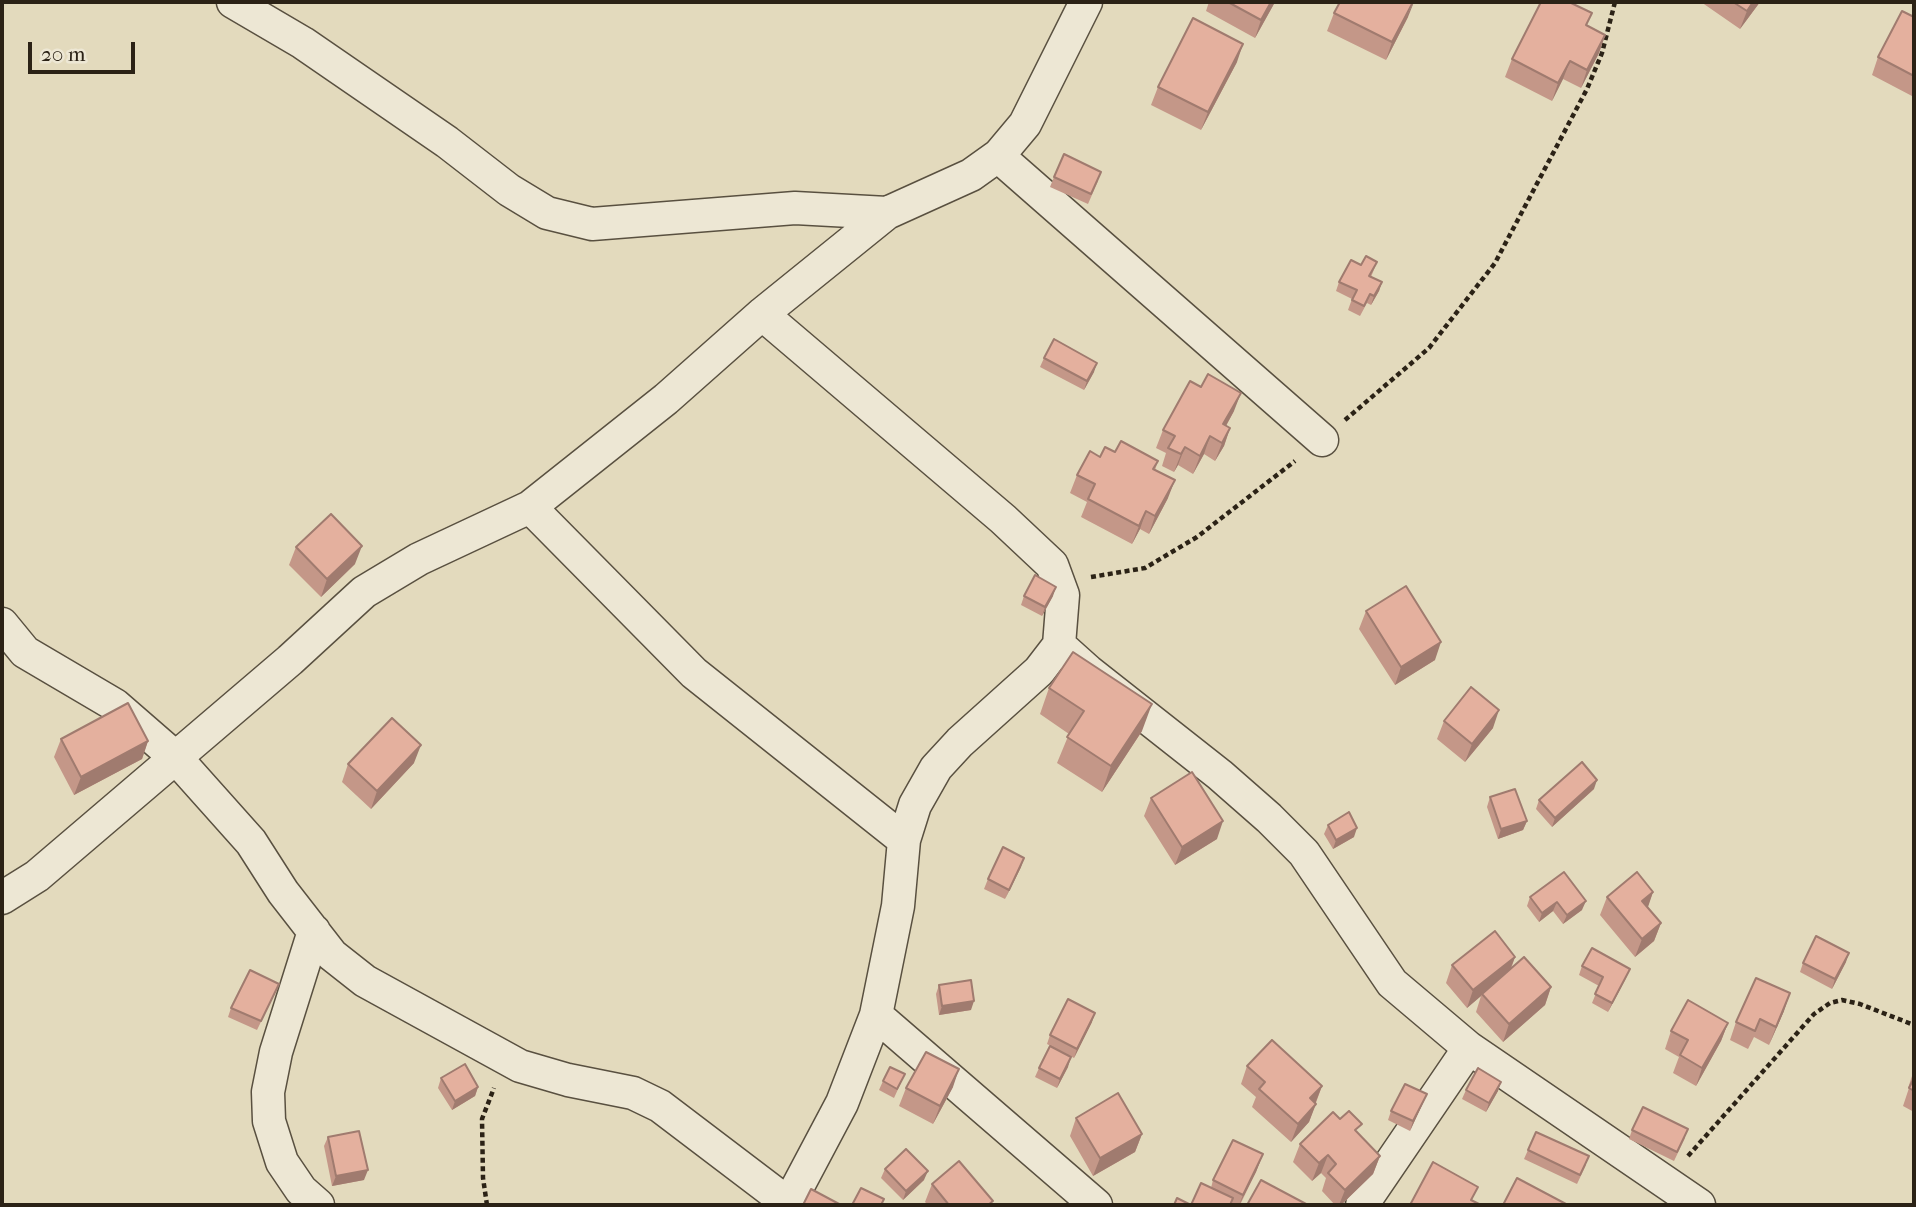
<!DOCTYPE html>
<style>
body{margin:0}
#map{position:relative;width:1916px;height:1207px;overflow:hidden;background:#e3dabd;font-family:"IM FELL French Canon",serif}
canvas{display:block}
.frame{position:absolute;inset:0;border:4px solid #2b2216;pointer-events:none}
.scale{position:absolute;left:28px;top:42px;width:107px;height:32px;box-sizing:border-box;border:4px solid #2b2216;border-top:0;padding-left:9px;font-size:21px;line-height:24px;white-space:nowrap;color:#2b2216;-webkit-text-stroke:5px #ede7d4;paint-order:stroke}
</style>
<div id="map">
<canvas width="1916" height="1207"></canvas>
<div class="frame"></div>
<div class="scale">20 m</div>
</div>
<script>
const c = document.querySelector('canvas').getContext('2d');
c.lineJoin = 'round';
const poly = rows => new Path2D(rows.map(r => 'M' + r).join(''));
function strokePath(path, color, width, dash) { c.strokeStyle = color; c.lineWidth = width; c.lineCap = dash ? 'butt' : 'round'; c.setLineDash(dash || []); c.stroke(path); }
function fill(path, color) { c.fillStyle = color; c.fill(path, 'evenodd'); }
const path = poly([
 [1345,420,1429,348,1495,263,1587,89,1602,53,1615,2],
 [1091,577,1145,568,1197,537,1295,461],
 [1688,1156,1814,1014,1830,1003,1842,1000,1860,1004,1914,1025],
 [487,1205,483,1178,482,1119,494,1088]
]);
const street = poly([
 [233,2,303,43,447,142,509,190,547,213,592,224,795,208,887,213],
 [998,156,1322,440],
 [762,314,1003,519,1052,565,1063,595,1059,645,1088,671,1220,775,1269,818,1304,853,1392,983,1469,1048,1699,1205],
 [530,507,694,673,904,840],
 [2,624,25,652,115,705,176,758,251,842,283,892,332,955,365,981,520,1066,568,1080,633,1093,660,1106,789,1204],
 [2,898,37,876,290,660,364,592,419,559,530,507,666,399,762,314,887,213,971,175,999,155,1025,124,1086,2],
 [314,931,276,1052,268,1092,269,1121,282,1162,301,1190,318,1205],
 [876,1015,1096,1205],
 [788,1205,842,1103,876,1015,898,906,904,840,915,805,936,768,960,742,1039,671,1059,645],
 [1362,1205,1469,1048]
]);
const wall = poly([
 [1209,2,1275,2,1255,38,1206,11],
 [1701,2,1760,2,1740,29],
 [1334,13,1408,17,1386,60,1327,31],
 [1914,17,1914,92,1912,96,1872,75,1878,57],
 [1587,26,1605,35,1599,53,1581,88,1563,79,1552,101,1505,77,1512,59],
 [1237,62,1201,130,1151,105,1158,87],
 [1054,177,1098,181,1088,204,1050,187],
 [1377,262,1371,277,1382,282,1379,291,1371,305,1367,303,1360,316,1348,310,1352,299,1336,291,1339,282,1361,265],
 [1044,358,1094,372,1084,390,1040,367],
 [1234,411,1226,426,1230,428,1224,446,1215,461,1204,454,1193,474,1178,465,1174,472,1162,466,1166,453,1156,448,1163,430],
 [1115,452,1158,461,1155,470,1168,498,1149,534,1140,529,1132,544,1081,517,1087,502,1070,493,1077,475,1100,457],
 [296,547,355,564,321,597,289,565],
 [1024,596,1053,596,1042,616,1021,605],
 [1366,611,1435,660,1395,685,1359,629],
 [1049,688,1142,731,1102,792,1057,763,1069,734,1040,714],
 [1444,721,1493,728,1465,762,1437,739],
 [61,739,148,741,142,759,74,795,54,757],
 [414,763,371,809,342,782,348,764],
 [1594,789,1552,827,1536,809,1539,800],
 [1490,797,1527,821,1523,830,1498,839,1487,807],
 [1151,798,1217,839,1175,865,1144,816],
 [1328,825,1354,837,1333,849,1324,834],
 [1021,867,1005,899,984,889,988,879],
 [1564,872,1582,910,1563,924,1553,911,1539,922,1527,906,1530,897],
 [1653,892,1647,908,1661,923,1654,941,1635,957,1600,915,1607,897],
 [1515,957,1511,969,1551,987,1545,1005,1503,1042,1476,1012,1481,996,1467,1008,1446,983,1452,965],
 [1846,962,1832,989,1800,972,1803,963],
 [1582,966,1626,978,1608,1012,1592,1003,1599,986,1579,975],
 [939,985,971,1010,939,1015,936,994],
 [275,993,257,1030,228,1017,231,1008],
 [1784,1011,1769,1045,1754,1037,1748,1049,1730,1040,1736,1022],
 [1092,1022,1074,1058,1047,1044,1050,1035],
 [1728,1023,1721,1041,1696,1086,1673,1073,1679,1057,1665,1049,1671,1031],
 [1247,1066,1322,1086,1309,1122,1291,1142,1252,1107,1256,1097,1241,1084],
 [1068,1067,1057,1088,1035,1077,1039,1068],
 [1914,1070,1914,1112,1903,1106,1909,1088,1908,1088],
 [905,1074,894,1098,879,1090,883,1081],
 [441,1078,478,1087,475,1096,452,1110,438,1088],
 [953,1087,933,1124,899,1106,906,1088],
 [1466,1090,1498,1091,1486,1112,1462,1099],
 [1427,1094,1410,1131,1388,1120,1391,1111],
 [1076,1118,1142,1134,1135,1152,1093,1176,1070,1136],
 [1340,1119,1358,1134,1380,1156,1373,1174,1341,1205,1335,1205,1322,1191,1326,1178,1321,1173,1312,1181,1293,1162,1300,1144],
 [1632,1130,1685,1138,1674,1161,1629,1139],
 [328,1137,364,1180,332,1186,324,1146],
 [1528,1150,1586,1165,1577,1184,1524,1159],
 [1263,1154,1256,1172,1240,1205,1174,1205,1191,1205,1211,1188,1213,1180],
 [885,1169,924,1180,903,1200,881,1178],
 [932,1184,992,1205,928,1205,925,1202]
]);
const shadedWall = poly([
 [1271,2,1275,2,1255,38,1261,20],
 [1414,2,1408,17,1386,60,1392,42],
 [1753,2,1760,2,1740,29,1747,11],
 [1605,35,1599,53,1581,88,1587,70],
 [1243,44,1237,62,1201,130,1208,112],
 [1570,61,1563,79,1552,101,1558,83],
 [1382,282,1379,291,1371,305,1374,296],
 [1097,363,1094,372,1084,390,1087,381],
 [1241,393,1234,411,1217,442,1223,424],
 [1230,428,1224,446,1215,461,1222,443],
 [1210,436,1204,454,1193,474,1200,456],
 [1185,447,1178,465,1174,472,1181,454],
 [1175,480,1168,498,1149,534,1155,516],
 [1146,511,1140,529,1132,544,1139,526],
 [362,546,355,564,321,597,327,579],
 [1056,587,1053,596,1042,616,1045,607],
 [1441,642,1435,660,1395,685,1401,667],
 [1152,704,1142,731,1102,792,1111,766],
 [1499,710,1493,728,1465,762,1472,744],
 [148,741,142,759,74,795,81,777],
 [421,745,414,763,371,809,377,791],
 [1597,780,1594,789,1552,827,1555,818],
 [1223,821,1217,839,1175,865,1182,847],
 [1527,821,1523,830,1498,839,1501,829],
 [1357,828,1354,837,1333,849,1336,840],
 [1024,858,1021,867,1005,899,1009,890],
 [1653,892,1647,910,1642,901],
 [1586,901,1582,910,1563,924,1567,915],
 [1557,902,1553,911,1539,922,1542,913],
 [1661,923,1654,941,1635,957,1642,939],
 [1849,953,1846,962,1832,989,1835,979],
 [1515,957,1508,975,1482,994,1481,996,1467,1008,1473,990],
 [1630,969,1626,978,1608,1012,1612,1003],
 [1551,987,1545,1005,1503,1042,1509,1024],
 [1790,993,1784,1011,1769,1045,1776,1027],
 [974,1001,971,1010,939,1015,942,1006],
 [1095,1013,1092,1022,1074,1058,1077,1049],
 [1728,1023,1721,1041,1696,1086,1702,1068],
 [1071,1057,1068,1067,1057,1088,1060,1079],
 [959,1069,953,1087,933,1124,940,1106],
 [1501,1082,1498,1091,1486,1112,1489,1103],
 [1322,1086,1315,1104,1310,1098],
 [478,1087,475,1096,452,1110,455,1101],
 [1427,1094,1423,1103,1410,1131,1413,1121],
 [1316,1104,1309,1122,1291,1142,1298,1124],
 [1142,1134,1135,1152,1093,1176,1100,1158],
 [1263,1154,1256,1172,1239,1205,1243,1195],
 [1328,1155,1321,1173,1312,1181,1319,1163],
 [1380,1156,1373,1174,1341,1205,1339,1205,1345,1190],
 [368,1170,364,1180,332,1186,336,1176],
 [928,1171,924,1180,903,1200,906,1191]
]);
const building = poly([
 [1228,2,1271,2,1261,20,1228,2],
 [1340,2,1413,2,1392,42,1334,13,1340,2],
 [1541,2,1569,2,1592,13,1586,25,1605,35,1587,70,1570,61,1558,83,1512,59,1541,2],
 [1733,2,1753,2,1747,11,1733,2],
 [1902,11,1914,17,1914,76,1878,57,1902,11],
 [1193,18,1243,44,1208,112,1158,87,1193,18],
 [1064,154,1101,172,1091,194,1054,177,1064,154],
 [1366,256,1377,262,1369,276,1382,282,1374,296,1370,294,1364,306,1352,300,1357,290,1339,282,1351,260,1361,265,1366,256],
 [1054,339,1097,363,1087,381,1044,358,1054,339],
 [1208,374,1241,393,1223,424,1230,428,1222,443,1210,436,1200,456,1185,447,1181,454,1168,448,1175,436,1163,430,1190,381,1201,387,1208,374],
 [1121,441,1158,461,1153,469,1175,480,1155,516,1146,511,1139,526,1088,499,1095,484,1077,475,1090,451,1100,457,1105,447,1115,452,1121,441],
 [331,514,362,546,327,579,296,547,331,514],
 [1035,575,1056,587,1045,607,1024,596,1035,575],
 [1406,586,1441,642,1401,667,1366,611,1406,586],
 [1073,652,1152,704,1111,766,1067,737,1084,711,1049,688,1073,652],
 [1471,687,1499,710,1472,744,1444,721,1471,687],
 [128,703,148,741,81,777,61,739,128,703],
 [392,718,421,745,377,791,348,764,392,718],
 [1582,762,1597,780,1555,818,1539,800,1582,762],
 [1192,772,1223,821,1182,847,1151,798,1192,772],
 [1515,789,1527,821,1501,829,1490,797,1515,789],
 [1349,812,1357,828,1336,840,1328,825,1349,812],
 [1003,847,1024,858,1009,890,988,879,1003,847],
 [1564,872,1586,901,1567,915,1557,902,1542,913,1530,897,1564,872],
 [1637,872,1653,892,1642,901,1661,923,1642,939,1607,897,1637,872],
 [1495,931,1515,957,1473,990,1452,965,1495,931],
 [1816,936,1849,953,1835,979,1803,963,1816,936],
 [1592,948,1630,969,1612,1003,1595,994,1603,977,1582,966,1592,948],
 [1524,957,1551,987,1509,1024,1482,994,1524,957],
 [250,970,279,984,261,1021,231,1008,250,970],
 [1756,978,1790,993,1776,1027,1760,1019,1755,1031,1736,1022,1756,978],
 [971,980,974,1001,942,1006,939,985,971,980],
 [1068,999,1095,1013,1077,1049,1050,1035,1068,999],
 [1688,1000,1728,1023,1702,1068,1680,1055,1688,1040,1671,1031,1688,1000],
 [1272,1040,1322,1086,1310,1098,1316,1104,1298,1124,1259,1089,1265,1082,1247,1066,1272,1040],
 [1050,1046,1071,1057,1060,1079,1039,1068,1050,1046],
 [926,1052,959,1069,940,1106,906,1088,926,1052],
 [465,1064,478,1087,455,1101,441,1078,465,1064],
 [890,1067,905,1074,897,1089,883,1081,890,1067],
 [1478,1068,1501,1082,1489,1103,1466,1090,1478,1068],
 [1914,1078,1914,1091,1909,1088,1914,1078],
 [1405,1084,1427,1094,1413,1121,1391,1111,1405,1084],
 [1118,1093,1142,1134,1100,1158,1076,1118,1118,1093],
 [1643,1107,1688,1129,1677,1152,1632,1130,1643,1107],
 [1349,1111,1362,1124,1355,1130,1380,1156,1345,1190,1328,1173,1336,1164,1328,1155,1319,1163,1300,1144,1333,1112,1340,1119,1349,1111],
 [359,1131,368,1170,336,1176,328,1137,359,1131],
 [1536,1132,1589,1156,1580,1175,1528,1150,1536,1132],
 [1233,1140,1263,1154,1243,1195,1213,1180,1233,1140],
 [906,1149,928,1171,906,1191,885,1169,906,1149],
 [959,1161,993,1201,988,1205,949,1205,932,1184,959,1161],
 [1433,1162,1478,1187,1471,1200,1481,1205,1410,1205,1433,1162],
 [1517,1178,1566,1204,1565,1205,1503,1205,1517,1178],
 [1261,1180,1308,1205,1247,1205,1261,1180],
 [1201,1183,1233,1198,1230,1205,1174,1205,1177,1198,1191,1205,1201,1183],
 [861,1188,884,1199,881,1205,852,1205,861,1188],
 [811,1189,841,1205,803,1205,811,1189]
]);
strokePath(street, '#595040', 35);
strokePath(path, '#2b2216', 4.5, [5, 3.5]);
strokePath(street, '#ede7d4', 32);
fill(wall, '#c49788');
fill(shadedWall, '#a07b6f');
fill(building, '#e4b09e');
strokePath(building, '#a07b6f', 2);
</script>
